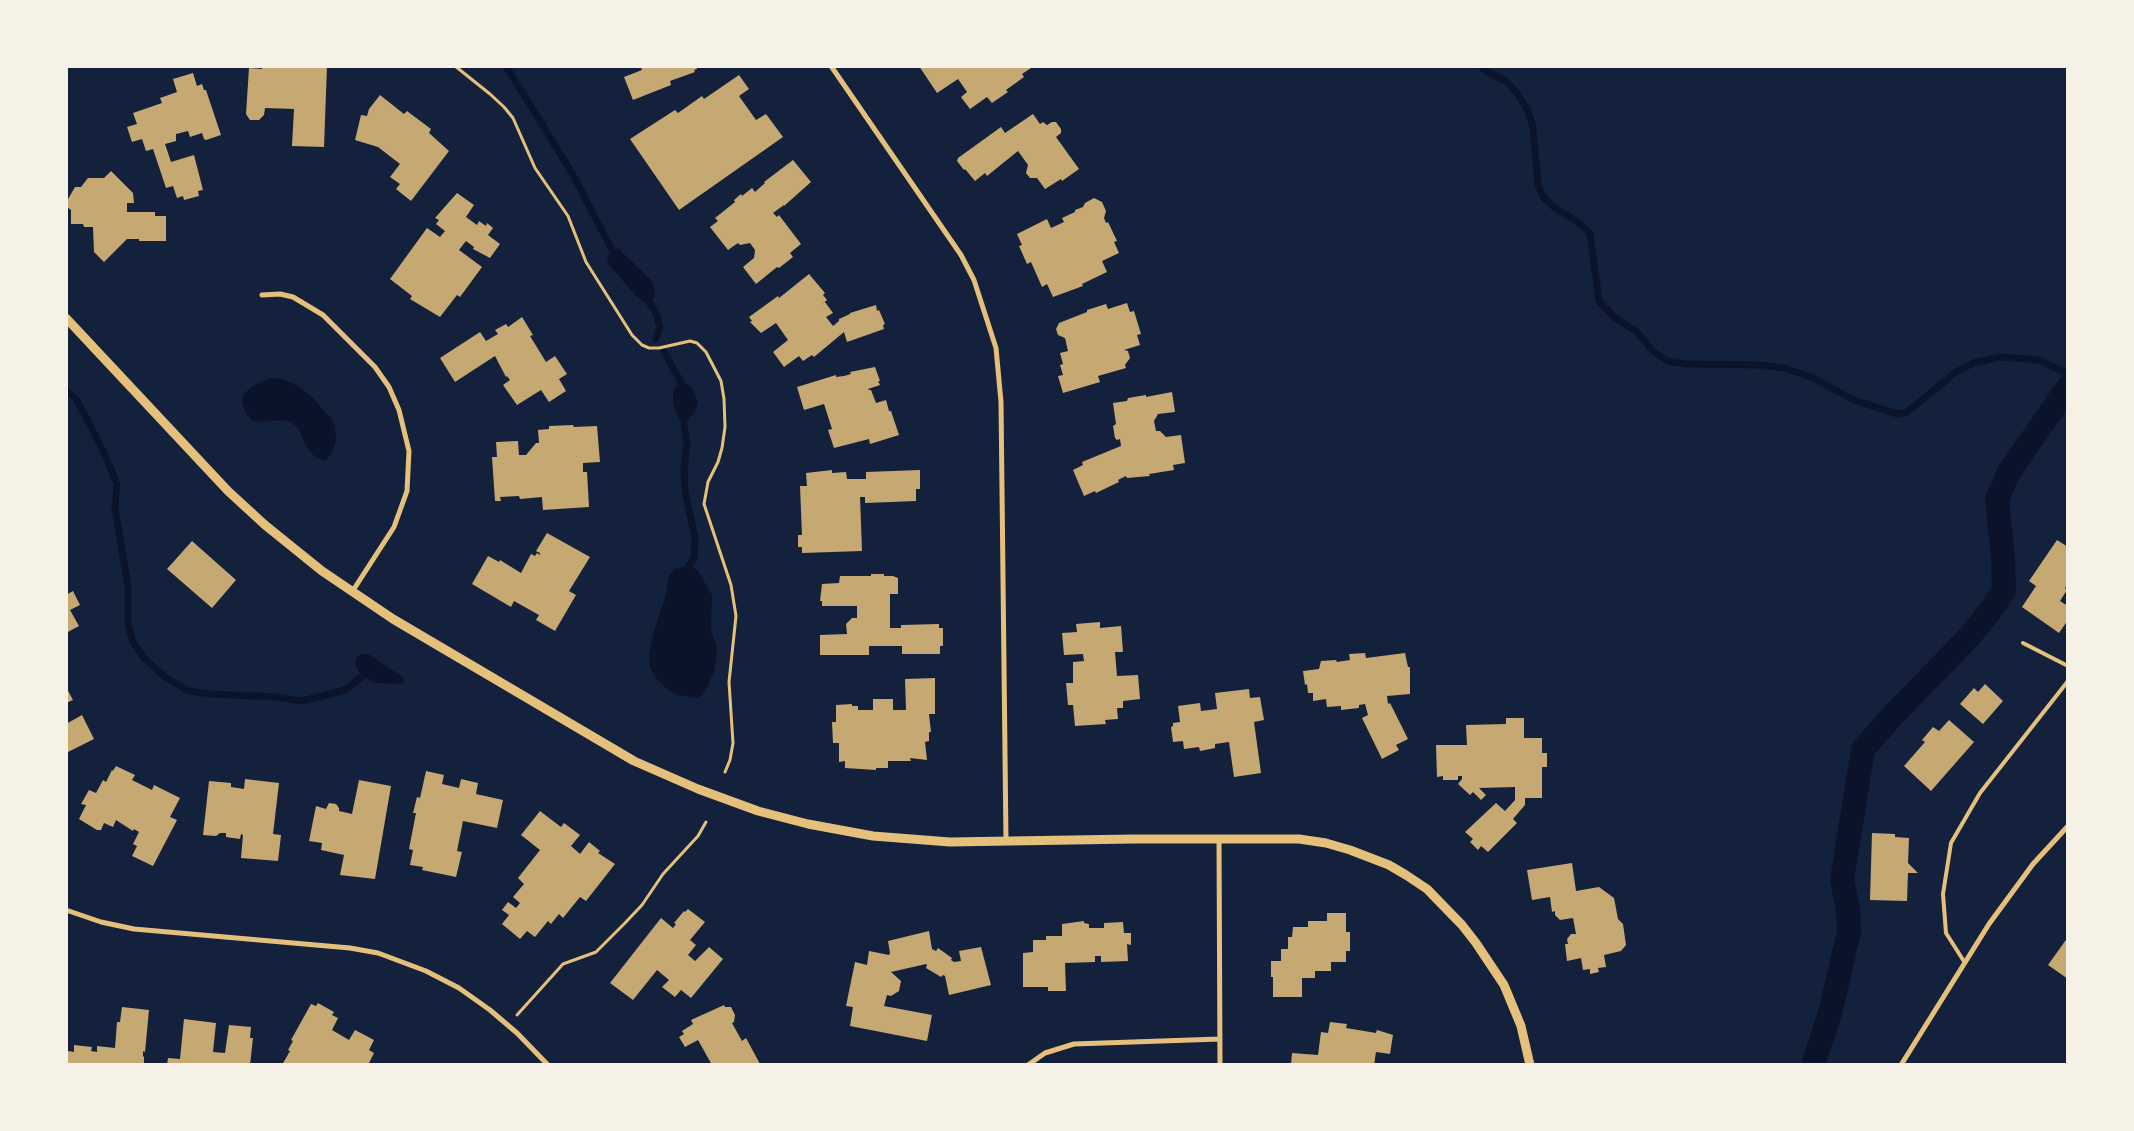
<!DOCTYPE html>
<style>
body{margin:0}
#map{position:relative;width:2134px;height:1131px;overflow:hidden;background:#14213d;font-family:"Alegreya Sans",sans-serif}
canvas{display:block}
.frame{position:absolute;inset:0;border:68px solid #f6f1e7;pointer-events:none}
</style>
<div id="map">
<canvas width="2134" height="1131"></canvas>
<div class="frame"></div>
</div>
<script>
const c = document.querySelector('canvas').getContext('2d');
c.lineJoin = 'round';
function fill(path, color) { c.fillStyle = color; c.fill(path, 'evenodd'); }
const poly = rows => new Path2D(rows.map(r => 'M' + r).join(''));
function strokePath(path, color, width, dash) { c.strokeStyle = color; c.lineWidth = width; c.lineCap = dash ? 'butt' : 'round'; c.setLineDash(dash || []); c.stroke(path); }
const water = poly([
 [618,248,653,282,655,297,649,302,642,301,636,296,609,265,607,259,609,254],
 [270,378,283,379,295,384,310,395,331,418,335,426,336,441,332,452,326,460,321,460,313,455,306,446,298,428,291,422,284,420,262,422,252,420,245,412,242,401,244,394,252,386],
 [682,384,688,384,694,391,698,403,694,413,684,425,680,421,673,404,673,393,676,386],
 [689,565,694,567,698,571,712,595,711,631,717,648,715,669,707,687,701,696,697,698,676,695,665,687,655,677,650,667,649,655,654,631,664,601,669,576,675,569],
 [362,654,368,654,400,675,404,679,403,684,374,683,367,679,358,671,355,662,357,656]
]);
const stream = poly([
 [506,66,572,173,612,250],
 [1481,66,1486,71,1506,81,1517,93,1528,111,1533,128,1538,185,1543,197,1555,208,1578,222,1590,233,1599,301,1615,318,1636,331,1653,351,1667,361,1688,364,1758,365,1784,368,1811,377,1854,400,1897,414,1907,412,1956,372,1973,363,2001,357,2039,360,2068,374],
 [649,302,657,315,660,328,656,338],
 [664,352,682,384],
 [66,390,76,399,87,419,105,455,117,484,115,508,128,587,128,624,133,642,144,658,165,677,189,691,210,694,277,697,302,701,345,690,363,676],
 [684,425,687,444,684,469,685,491,695,538,694,559,689,565]
]);
const canal = poly([
 [1813,1065,1830,1013,1849,932,1848,910,1842,880,1863,749,1895,713,1969,637,1990,611,2004,590,2003,558,1997,499,2009,472,2068,387]
]);
const building = poly([
 [262,66,327,66,324,147,292,146,294,109,265,108,264,115,259,120,250,120,246,114,249,68,262,69],
 [640,66,696,66,697,69,694,70,695,72,670,81,671,85,633,100,624,77,642,70],
 [919,66,1034,66,1022,74,1024,77,1006,90,1008,92,992,103,987,97,970,109,961,97,967,92,958,79,937,93],
 [193,73,197,86,202,84,204,90,206,90,221,135,206,140,204,139,202,133,190,137,188,131,176,134,176,141,165,144,171,162,194,155,203,190,198,191,199,196,184,200,183,196,177,198,173,186,166,188,153,149,146,151,142,139,132,142,127,127,137,124,133,113,162,103,160,98,177,92,173,79],
 [739,75,749,89,739,96,756,120,766,114,783,137,679,210,630,139,675,110,678,113,702,96,704,99],
 [380,95,404,114,407,111,431,129,429,133,449,151,411,201,396,189,400,184,390,177,400,164,378,147,355,140,361,115,367,116,369,109],
 [1033,114,1040,124,1043,122,1047,125,1052,122,1056,122,1061,129,1061,133,1056,137,1079,169,1062,181,1061,179,1045,189,1037,178,1030,178,1026,173,1028,165,1018,151,987,176,985,173,975,181,965,169,964,170,957,161,958,158,1001,127,1005,133],
 [793,160,811,182,784,206,784,205,773,213,777,217,779,215,801,244,790,253,793,257,779,268,777,267,756,284,743,267,754,258,755,250,750,243,740,245,738,243,728,250,710,227,718,221,715,218,735,202,734,200,741,194,742,196,752,188,755,192,765,183,764,182],
 [111,171,133,193,134,203,127,203,127,212,155,212,155,216,166,216,166,241,139,241,139,239,127,239,104,262,94,252,93,227,84,227,83,224,71,224,71,210,67,207,67,201,75,187,81,187,88,178,104,178],
 [457,193,474,205,466,217,477,225,479,221,486,226,487,223,493,228,488,235,500,244,490,258,473,249,474,247,466,241,459,250,482,267,460,297,457,295,440,317,410,299,412,296,390,279,427,228,440,237,445,231,436,224,439,220,435,218],
 [1094,198,1102,202,1106,211,1104,218,1106,223,1108,222,1117,241,1114,242,1119,253,1102,261,1107,272,1082,284,1083,286,1053,297,1047,284,1042,287,1031,262,1027,264,1019,246,1022,245,1017,234,1047,219,1051,228,1064,222,1062,218,1075,212,1075,210,1083,207,1085,203],
 [809,274,825,293,823,295,827,300,819,307,825,302,833,313,826,317,833,326,839,321,839,319,850,314,850,313,876,305,877,311,879,310,885,324,883,325,884,329,847,342,844,332,814,357,812,355,803,361,799,356,784,367,773,352,788,340,776,323,761,333,750,322,752,321,749,317,778,296,779,298],
 [1127,303,1130,312,1134,311,1141,334,1137,335,1140,345,1124,350,1128,351,1130,358,1125,365,1126,368,1098,376,1100,382,1063,393,1058,376,1063,375,1060,365,1063,364,1060,353,1068,351,1065,338,1058,335,1056,329,1059,323,1087,312,1087,310,1106,304,1108,309],
 [522,317,533,335,530,336,546,362,555,356,567,374,559,379,566,391,549,402,541,390,517,405,503,385,510,380,507,376,506,377,495,356,455,382,440,358,480,332,486,341,498,334,495,330,506,324,508,327],
 [875,367,880,381,878,381,880,385,868,389,869,390,871,390,876,403,886,400,889,411,891,411,899,435,870,444,869,439,834,448,828,430,832,429,824,404,804,410,797,387,836,375,836,377,844,376,851,374,850,372],
 [1172,392,1175,412,1158,414,1154,421,1156,431,1160,431,1166,437,1181,435,1185,463,1173,465,1174,470,1149,474,1150,476,1127,478,1126,476,1118,480,1119,482,1096,493,1095,491,1084,496,1073,470,1083,465,1082,462,1121,446,1120,439,1117,440,1115,438,1113,426,1116,424,1113,403,1127,401,1128,398,1146,395,1146,397],
 [573,425,574,427,597,426,600,462,583,463,583,472,587,472,589,507,543,510,542,497,520,499,519,496,500,497,501,501,495,501,492,457,497,457,496,442,518,441,519,455,526,455,536,443,539,443,538,430,549,429,549,426],
 [832,470,832,473,846,472,847,479,866,479,866,472,920,470,920,489,916,489,916,501,865,503,865,497,860,497,862,551,802,553,802,547,798,547,798,535,802,535,800,486,807,486,806,473],
 [547,533,590,557,569,591,576,595,555,631,536,620,539,615,514,601,511,607,472,584,488,556,499,562,500,560,521,573,531,554,535,556,537,553,540,555,540,553,536,551],
 [2057,540,2068,547,2068,583,2065,588,2067,590,2060,601,2068,606,2068,620,2059,633,2022,607,2036,586,2029,581],
 [192,541,236,580,212,608,167,569],
 [871,574,884,574,884,576,893,576,898,578,898,594,890,594,890,628,901,628,901,625,939,624,939,628,943,628,943,646,940,646,940,654,902,654,902,646,869,646,869,655,820,655,820,635,847,634,846,624,852,618,857,618,857,606,822,606,822,601,820,601,822,584,839,583,840,576,871,576],
 [73,591,80,605,70,610,79,626,66,633,66,595],
 [1100,622,1100,628,1121,626,1123,652,1115,652,1117,676,1138,675,1140,699,1123,701,1123,708,1117,708,1118,719,1105,720,1106,724,1075,726,1073,705,1068,705,1066,683,1073,683,1073,662,1084,661,1083,654,1064,655,1062,633,1077,632,1076,624],
 [1365,653,1366,658,1405,653,1408,667,1410,667,1410,694,1387,696,1388,704,1390,703,1408,739,1396,745,1399,750,1382,759,1362,718,1368,715,1365,704,1359,705,1359,708,1341,710,1341,706,1327,707,1326,699,1313,701,1313,693,1308,693,1307,684,1305,685,1303,671,1319,669,1321,661,1336,660,1337,662,1350,660,1349,654],
 [935,678,935,714,929,714,931,732,929,732,929,741,925,742,927,760,910,758,911,761,888,761,888,768,876,768,876,770,845,768,845,761,839,762,839,743,833,743,832,722,836,722,836,705,852,704,852,706,858,706,858,710,873,710,873,699,893,699,893,710,906,710,905,679],
 [1985,684,2003,701,1983,724,1960,704,1974,688,1978,692],
 [66,687,73,700,66,703],
 [1249,689,1250,698,1260,697,1264,720,1254,722,1261,773,1234,777,1229,742,1215,744,1215,748,1200,751,1199,747,1184,749,1183,741,1173,742,1171,727,1173,726,1173,723,1180,722,1178,706,1200,703,1201,711,1217,709,1215,693],
 [82,715,94,739,66,753,66,724],
 [1506,718,1524,718,1524,738,1542,738,1542,753,1547,753,1547,767,1542,767,1542,798,1525,798,1525,805,1513,819,1517,823,1488,852,1481,846,1478,850,1470,842,1473,839,1465,832,1496,803,1505,811,1515,800,1515,787,1479,788,1486,795,1481,800,1473,792,1470,795,1458,784,1462,779,1462,776,1458,776,1458,780,1443,780,1443,776,1437,777,1436,745,1467,745,1466,725,1506,724],
 [1949,720,1974,742,1931,791,1904,766,1925,742,1922,740,1933,727,1939,731],
 [116,766,135,775,132,780,152,790,154,785,180,798,170,817,177,820,153,866,132,856,137,846,133,844,139,832,134,829,133,831,116,820,113,827,104,823,101,830,97,830,79,819,86,805,81,804,89,790,96,793,103,780,106,782,112,770,113,771],
 [426,771,444,775,442,784,459,788,461,779,478,783,476,794,503,800,497,828,463,821,457,851,462,852,456,877,422,870,423,867,410,865,413,850,409,849,416,813,413,813,417,797,420,798],
 [245,779,279,783,273,834,281,835,278,861,241,858,243,835,241,834,240,839,226,837,226,833,220,833,216,836,203,835,209,781,231,783,231,787,244,789],
 [359,780,391,786,375,879,340,875,344,855,321,850,322,843,309,841,316,806,326,809,329,803,336,804,339,808,339,811,352,814],
 [540,811,561,827,564,823,580,835,571,846,580,854,589,842,600,851,598,853,615,864,586,901,580,897,563,918,559,914,551,924,548,921,535,937,527,931,520,939,502,924,509,915,502,910,508,902,516,908,520,903,513,897,524,884,518,878,540,850,521,835],
 [1872,833,1895,834,1895,837,1909,838,1908,863,1918,873,1908,873,1907,901,1870,900],
 [1572,863,1576,891,1599,887,1614,898,1618,919,1623,924,1626,945,1621,951,1604,955,1606,967,1598,968,1599,972,1590,974,1590,969,1583,970,1581,958,1567,961,1565,944,1568,944,1567,939,1571,934,1576,934,1573,918,1560,920,1555,915,1555,911,1552,912,1550,897,1532,900,1527,870],
 [688,909,705,922,690,940,696,945,688,955,695,961,709,947,723,959,691,998,681,990,675,997,662,987,669,980,657,970,633,1000,610,983,661,918,673,928,676,924,674,923,684,911,685,912],
 [1327,913,1346,913,1346,932,1350,932,1350,951,1346,951,1346,962,1331,962,1331,971,1315,971,1315,978,1302,978,1302,997,1273,997,1273,977,1271,977,1271,961,1281,961,1281,949,1288,949,1288,937,1292,937,1293,927,1308,927,1308,921,1327,921],
 [1084,921,1084,923,1089,924,1089,928,1104,928,1104,923,1123,922,1124,933,1131,933,1131,945,1127,944,1128,961,1101,962,1101,956,1095,956,1095,962,1065,963,1066,991,1048,991,1048,987,1023,987,1023,953,1033,952,1033,940,1046,940,1046,936,1062,936,1062,924],
 [929,931,932,949,936,951,938,948,952,958,951,960,954,962,961,961,959,951,981,947,991,985,949,995,945,976,943,975,941,977,926,968,927,965,926,964,891,972,901,981,899,991,891,996,887,995,884,1006,932,1015,927,1041,850,1026,853,1007,846,1006,855,962,867,965,869,951,889,955,890,953,888,941],
 [2068,937,2068,979,2048,965],
 [318,1003,334,1012,332,1015,338,1018,332,1030,349,1040,355,1030,374,1040,369,1050,374,1053,368,1065,282,1065,290,1051,288,1050,293,1041,291,1040,311,1004,316,1006],
 [724,1005,725,1007,731,1007,735,1015,734,1022,732,1023,742,1041,746,1038,760,1064,712,1065,698,1040,685,1047,679,1037,684,1034,682,1031,693,1024,691,1020],
 [122,1007,149,1010,145,1052,143,1051,143,1056,144,1057,144,1065,67,1065,68,1051,74,1052,74,1045,92,1047,91,1051,97,1052,97,1046,115,1048,117,1022,120,1022],
 [184,1019,216,1023,213,1052,225,1053,229,1025,251,1027,250,1038,253,1038,250,1065,167,1065,168,1058,180,1059],
 [1330,1022,1347,1024,1346,1028,1376,1033,1377,1030,1393,1035,1390,1054,1376,1052,1374,1065,1291,1065,1292,1053,1318,1055,1321,1032,1328,1033]
]);
const path = poly([
 [455,66,490,94,504,107,513,118,535,168,568,216,586,262,632,335,642,345,649,348,659,348,690,341,697,343,706,352,721,381,724,399,725,427,722,448,718,462,708,482,704,504,731,585,736,616,729,682,733,743,730,760,725,772],
 [517,1015,563,964,596,952,625,923,642,905,663,874,698,836,706,822]
]);
const service = poly([
 [2023,643,2068,666],
 [1965,963,1946,933,1943,894,1951,843,1980,793,2068,681]
]);
const minor = poly([
 [831,66,961,255,974,280,996,348,1001,402,1006,841],
 [262,295,280,294,293,297,323,315,375,367,389,387,399,410,409,451,407,491,394,527,352,592],
 [1219,839,1220,1065],
 [66,910,101,922,134,929,350,948,378,953,426,971,459,988,490,1010,517,1033,548,1065],
 [1028,1065,1045,1053,1074,1044,1220,1039],
 [1901,1065,1989,924,2033,864,2068,826]
]);
const tertiary = poly([
 [66,318,228,491,265,525,322,571,393,619,634,761,698,789,758,811,808,824,873,836,950,842,1133,839,1299,839,1326,843,1350,850,1389,865,1406,875,1427,889,1462,925,1476,943,1504,985,1521,1026,1530,1065]
]);
fill(water, '#0b132b');
strokePath(stream, '#0b132b', 7);
strokePath(canal, '#0b132b', 24);
fill(building, '#c6a872');
strokePath(path, '#e5c07b', 3);
strokePath(service, '#e5c07b', 4);
strokePath(minor, '#e5c07b', 5);
strokePath(tertiary, '#e5c07b', 9);
</script>
